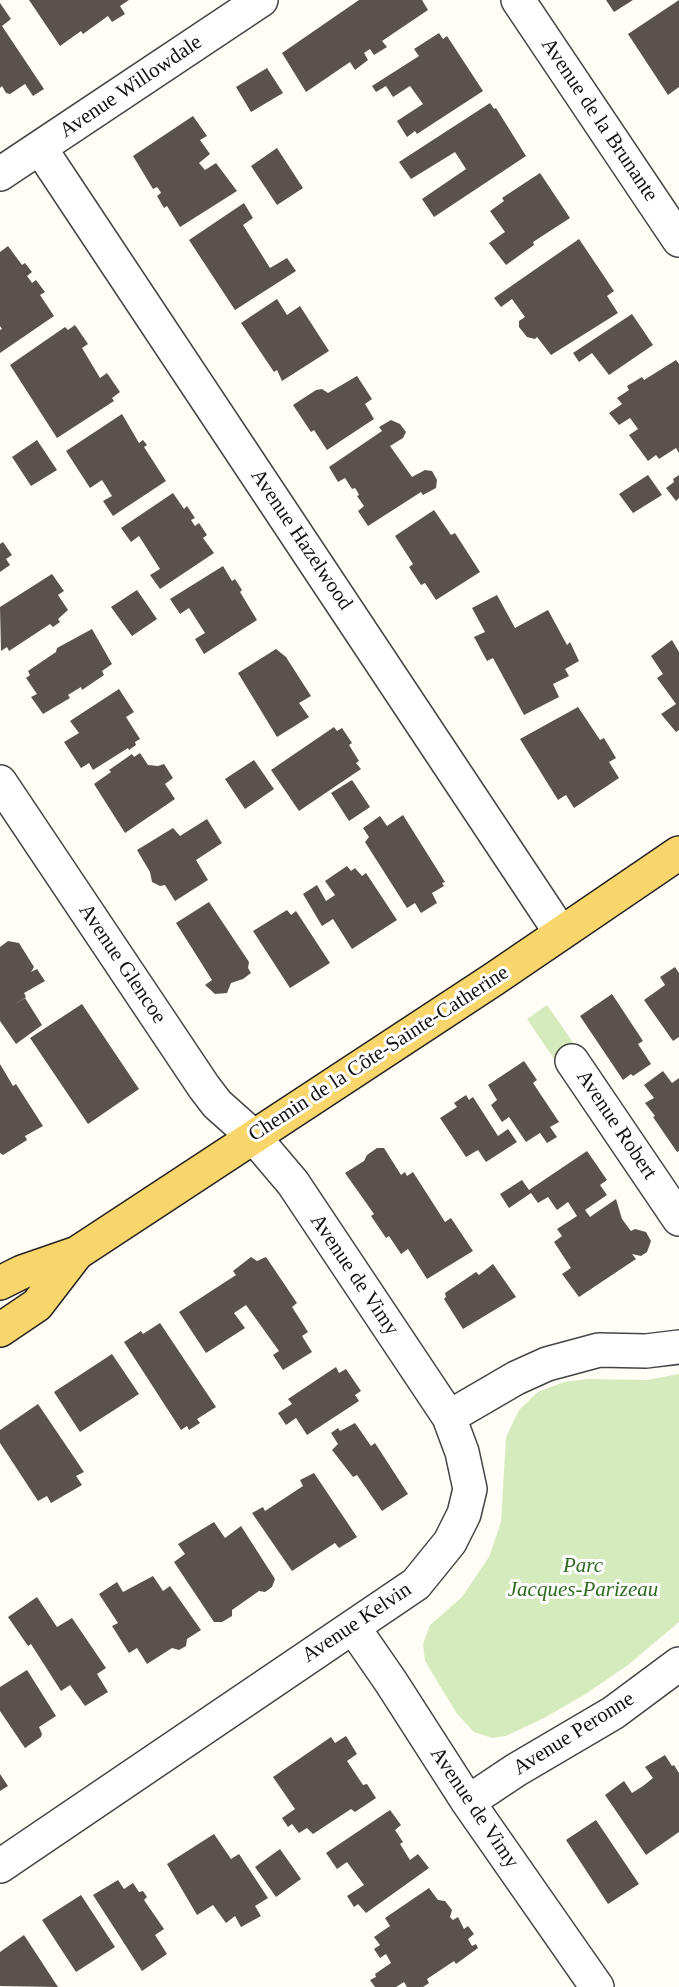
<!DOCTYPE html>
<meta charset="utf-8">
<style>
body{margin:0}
canvas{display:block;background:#fffdf5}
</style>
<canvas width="679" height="1987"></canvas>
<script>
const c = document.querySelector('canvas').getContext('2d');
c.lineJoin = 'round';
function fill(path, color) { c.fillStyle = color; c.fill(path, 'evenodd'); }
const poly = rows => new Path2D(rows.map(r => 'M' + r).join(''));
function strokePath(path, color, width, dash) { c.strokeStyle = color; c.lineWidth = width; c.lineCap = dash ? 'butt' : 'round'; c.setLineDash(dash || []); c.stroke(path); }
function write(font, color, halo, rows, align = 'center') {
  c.font = font + ' "Times New Roman",serif'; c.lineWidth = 6; c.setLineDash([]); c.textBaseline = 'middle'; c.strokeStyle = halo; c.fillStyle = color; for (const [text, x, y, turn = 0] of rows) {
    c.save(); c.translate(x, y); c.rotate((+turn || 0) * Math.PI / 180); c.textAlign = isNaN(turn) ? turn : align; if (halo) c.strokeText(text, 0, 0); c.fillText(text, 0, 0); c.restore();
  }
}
const green = poly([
 [547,1005,575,1045,554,1059,527,1019],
 [679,1374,679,1622,628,1665,584,1695,544,1718,506,1736,492,1738,474,1732,457,1714,425,1661,423,1644,430,1625,462,1597,489,1557,501,1522,506,1437,519,1410,538,1392,564,1382,588,1379,647,1380]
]);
const building = poly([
 [29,0,129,0,120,6,125,14,112,22,108,16,83,34,81,31,60,46],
 [359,0,422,0,428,10,382,41,387,47,374,55,370,49,364,53,368,60,355,70,350,62,306,92,282,53],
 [606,0,633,0,614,12],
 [679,0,679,87,668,95,628,34],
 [0,3,11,19,2,26,44,89,33,96,25,84,10,94,6,93,2,86,0,88],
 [439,33,443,39,447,36,483,91,417,134,415,131,407,137,397,121,423,104,410,86,393,97,386,86,376,92,372,86,419,56,414,49],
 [267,68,283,93,251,112,236,87],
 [490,103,494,109,496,108,526,156,434,217,422,199,466,169,455,152,411,179,399,162],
 [193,116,207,136,200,140,210,154,199,163,205,170,216,163,237,191,180,227,167,206,164,208,157,196,161,193,160,191,157,187,153,189,133,156],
 [277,148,303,188,277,205,251,166],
 [540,173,570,218,533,242,534,245,506,265,489,243,505,232,490,211,504,201,502,198],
 [244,203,253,218,243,225,270,268,287,258,296,271,235,310,189,240],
 [579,239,614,291,607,296,618,313,551,355,537,337,535,339,527,337,519,327,519,321,525,317,512,299,501,307,494,298],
 [8,246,22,265,25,263,32,272,27,276,30,280,32,283,36,280,45,292,40,295,54,316,0,353,0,330,2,329,0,326,0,252],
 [277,299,287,315,300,306,329,351,282,381,277,370,274,372,241,323],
 [632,314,653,345,609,375,592,353,579,362,573,353],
 [75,325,88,344,82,348,100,378,107,373,120,392,112,398,114,401,57,438,10,365,65,327,68,330],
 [676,360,679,364,679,453,676,448,659,459,656,455,648,461,629,435,638,429,630,418,619,425,609,413,622,404,617,398,629,390,627,386,642,377,644,380],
 [357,376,372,399,365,404,374,419,327,450,314,430,311,432,293,405,316,390,322,389,328,393],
 [122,414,139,443,143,440,147,445,144,447,166,481,113,516,103,501,112,496,102,480,90,488,66,451],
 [391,420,400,424,406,432,403,438,390,446,412,477,425,470,432,471,437,480,436,488,423,495,421,492,368,526,358,511,364,506,357,496,359,495,357,491,355,488,352,489,345,478,338,482,329,467,382,431,379,427],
 [37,440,57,470,31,486,12,457],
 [648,475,662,495,633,513,619,494],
 [679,475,679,498,676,501,666,488,674,482,673,479],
 [173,493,184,509,187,506,195,518,191,520,195,526,199,523,207,535,203,538,214,553,160,589,150,575,160,569,139,536,131,542,121,528],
 [434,510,451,535,455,533,480,572,436,600,425,583,421,585,409,567,413,564,395,536],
 [3,542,12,555,6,559,10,565,0,572,0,544],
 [223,566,232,581,235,579,242,590,240,592,257,620,204,654,195,639,205,633,189,608,180,614,170,599],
 [52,574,64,591,58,595,68,610,58,619,60,622,53,627,50,624,9,651,7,647,1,651,0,607],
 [137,590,157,619,132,636,111,607],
 [497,595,515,628,548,610,567,645,570,642,579,661,565,669,569,676,553,684,559,697,524,715,493,658,487,661,474,637,485,632,472,608],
 [92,629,112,664,102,671,104,675,82,690,81,687,68,695,70,698,43,714,31,697,37,694,26,678,30,675,28,671,56,652,57,648],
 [672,640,679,652,679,730,676,732,661,714,676,704,657,678,663,674,651,656],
 [276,649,286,657,311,696,299,703,309,717,277,737,238,673],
 [119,689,134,712,126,717,140,739,135,742,136,745,129,750,128,748,93,770,89,763,81,768,64,742,79,733,70,721],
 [578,707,600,740,604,738,616,758,609,762,619,778,574,808,566,795,558,800,520,739],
 [334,727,337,731,342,728,352,743,349,745,359,761,356,763,361,769,299,811,271,770],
 [140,753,148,765,158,766,164,764,173,778,165,784,175,799,125,833,94,784,111,772,109,770,132,754,134,757],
 [254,760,274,789,245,809,225,779],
 [352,780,370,807,349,821,331,793],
 [403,815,445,882,442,883,444,886,432,893,437,903,421,913,415,903,407,908,365,842,369,837,363,828,380,816,387,826],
 [207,819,222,843,196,860,208,880,175,901,165,885,160,886,152,882,150,872,137,850,173,828,180,836],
 [347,866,351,871,355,868,362,876,366,873,397,920,352,949,333,919,322,926,303,894,317,885,326,901,335,895,325,881],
 [209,902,249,962,248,968,251,973,243,979,231,983,227,993,215,994,205,985,212,980,176,923],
 [287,910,291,915,296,911,330,963,290,988,253,931],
 [8,941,19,943,34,967,31,972,37,969,45,981,24,993,26,997,14,1005,25,998,42,1025,16,1044,0,1021,0,947],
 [675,967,679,973,679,1037,673,1041,644,1000,665,985,660,977],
 [612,994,643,1041,638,1044,651,1064,633,1076,631,1074,623,1080,580,1016],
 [82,1004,139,1089,88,1124,30,1038],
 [524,1061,537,1080,533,1083,559,1122,550,1127,557,1137,547,1143,540,1133,526,1142,509,1117,502,1122,491,1105,497,1100,488,1085],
 [0,1064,13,1086,16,1084,43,1126,25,1136,27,1140,3,1155,0,1153],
 [663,1071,672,1083,679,1078,679,1151,677,1152,653,1117,655,1116,645,1103,654,1098,644,1085],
 [466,1095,469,1100,473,1097,498,1136,508,1129,517,1142,486,1162,478,1150,466,1157,440,1118,457,1107,454,1103],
 [377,1148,384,1148,401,1175,405,1172,407,1176,413,1172,445,1222,451,1218,473,1251,427,1279,408,1249,401,1254,389,1236,386,1238,371,1216,374,1214,345,1173,364,1161,367,1155],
 [587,1151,607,1180,600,1185,607,1195,585,1210,590,1217,616,1199,622,1219,631,1231,635,1229,646,1232,651,1241,647,1252,641,1256,632,1254,636,1259,579,1297,562,1274,571,1268,554,1242,562,1236,557,1229,577,1216,568,1202,557,1210,548,1197,538,1203,531,1193,509,1208,500,1194,522,1180,529,1190],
 [251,1257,257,1261,266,1257,297,1303,292,1307,308,1332,302,1336,312,1352,283,1370,273,1355,279,1351,246,1305,234,1313,245,1328,206,1353,179,1312,236,1275,233,1271],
 [493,1264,516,1297,463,1329,444,1299,446,1297,445,1293,476,1272,479,1275],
 [160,1323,216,1407,197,1419,200,1423,189,1430,187,1426,181,1430,124,1342,141,1331,143,1334],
 [112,1354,139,1394,80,1432,54,1392],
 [336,1367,339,1373,346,1369,361,1391,355,1395,359,1401,307,1435,296,1418,286,1425,278,1413,292,1404,288,1399],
 [38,1404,84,1472,76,1476,82,1485,51,1503,47,1496,38,1501,0,1443,0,1430],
 [355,1423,371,1446,375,1443,408,1494,382,1511,357,1475,353,1477,332,1450,338,1444,331,1433,338,1428,340,1431],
 [314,1473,357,1537,339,1548,335,1543,292,1571,252,1513,263,1507,265,1511,303,1486,300,1480],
 [214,1522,225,1538,241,1526,275,1579,272,1587,265,1592,259,1591,232,1610,232,1616,222,1622,214,1622,174,1562,185,1554,178,1544],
 [153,1576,163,1591,170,1586,201,1630,187,1639,186,1646,179,1650,172,1648,147,1664,137,1648,129,1653,112,1626,118,1623,99,1594,117,1582,123,1592],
 [37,1597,57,1627,72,1618,106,1668,97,1674,108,1692,85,1706,70,1685,61,1691,31,1644,28,1646,8,1617],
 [27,1670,56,1716,39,1727,42,1734,41,1737,25,1748,0,1711,0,1687],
 [346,1736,357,1754,347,1761,363,1785,367,1784,376,1798,355,1812,351,1809,313,1834,307,1828,299,1833,292,1824,288,1827,282,1818,295,1809,273,1777,331,1737,335,1743],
 [665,1755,672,1766,674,1765,679,1773,679,1832,646,1855,605,1795,624,1781,632,1793,643,1786,653,1778,645,1767],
 [0,1774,8,1786,0,1791],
 [390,1810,401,1825,395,1830,403,1842,400,1844,410,1860,418,1854,429,1868,366,1913,358,1904,354,1907,347,1896,364,1885,347,1862,337,1869,326,1853],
 [596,1820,639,1884,608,1904,566,1840],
 [214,1834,231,1859,239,1854,268,1898,255,1906,261,1916,241,1927,235,1916,226,1923,213,1905,197,1915,167,1864],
 [280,1849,301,1879,276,1897,255,1867],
 [118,1880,124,1889,133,1883,139,1892,143,1891,147,1897,144,1900,164,1929,155,1935,167,1954,142,1971,93,1895],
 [429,1888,438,1900,445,1901,452,1910,450,1917,453,1920,458,1917,464,1929,468,1926,474,1934,468,1939,472,1946,476,1944,478,1948,456,1964,454,1961,427,1979,429,1983,423,1987,407,1987,404,1982,396,1987,375,1987,370,1980,376,1977,375,1974,391,1963,386,1954,380,1958,374,1949,380,1945,374,1937,390,1926,385,1918],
 [81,1895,115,1947,76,1972,42,1920],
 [24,1935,56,1984,58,1987,0,1986,0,1952]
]);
const minor = poly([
 [518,0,679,240],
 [40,148,561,933],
 [0,174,261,0],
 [0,782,204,1087,217,1104,254,1137,293,1183,449,1417,462,1452,470,1489,464,1514,450,1542,416,1584,0,1866],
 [572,1061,679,1219],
 [449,1417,516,1378,547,1364,599,1350,646,1351,679,1347],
 [353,1627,391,1682,468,1802,597,1987],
 [468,1802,516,1770,613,1713,679,1664]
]);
const major = poly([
 [0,1283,22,1272,77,1253,494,979,679,853],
 [0,1330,37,1305,77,1253]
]);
const streetNames = [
 ["Avenue Willowdale",131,87,-34],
 ["Avenue de la Brunante",599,120,56],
 ["Avenue Hazelwood",301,540,56],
 ["Avenue Glencoe",122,964,56],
 ["Chemin de la Côte-Sainte-Catherine",379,1054,-33],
 ["Avenue Robert",616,1125,56],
 ["Avenue de Vimy",354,1275,56],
 ["Avenue Kelvin",357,1623,-34],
 ["Avenue Peronne",574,1734,-32],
 ["Avenue de Vimy",474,1808,56]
];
const parkNames = [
 ["Parc",583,1566],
 ["Jacques-Parizeau",583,1590]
];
fill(green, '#d5ebbd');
fill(building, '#5a524d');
strokePath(minor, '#444', 36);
strokePath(major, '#222', 36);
strokePath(minor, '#fff', 33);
strokePath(major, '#f9d66b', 33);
write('21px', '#111', '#fff', streetNames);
write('italic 21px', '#2f6b1f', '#fff', parkNames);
</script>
